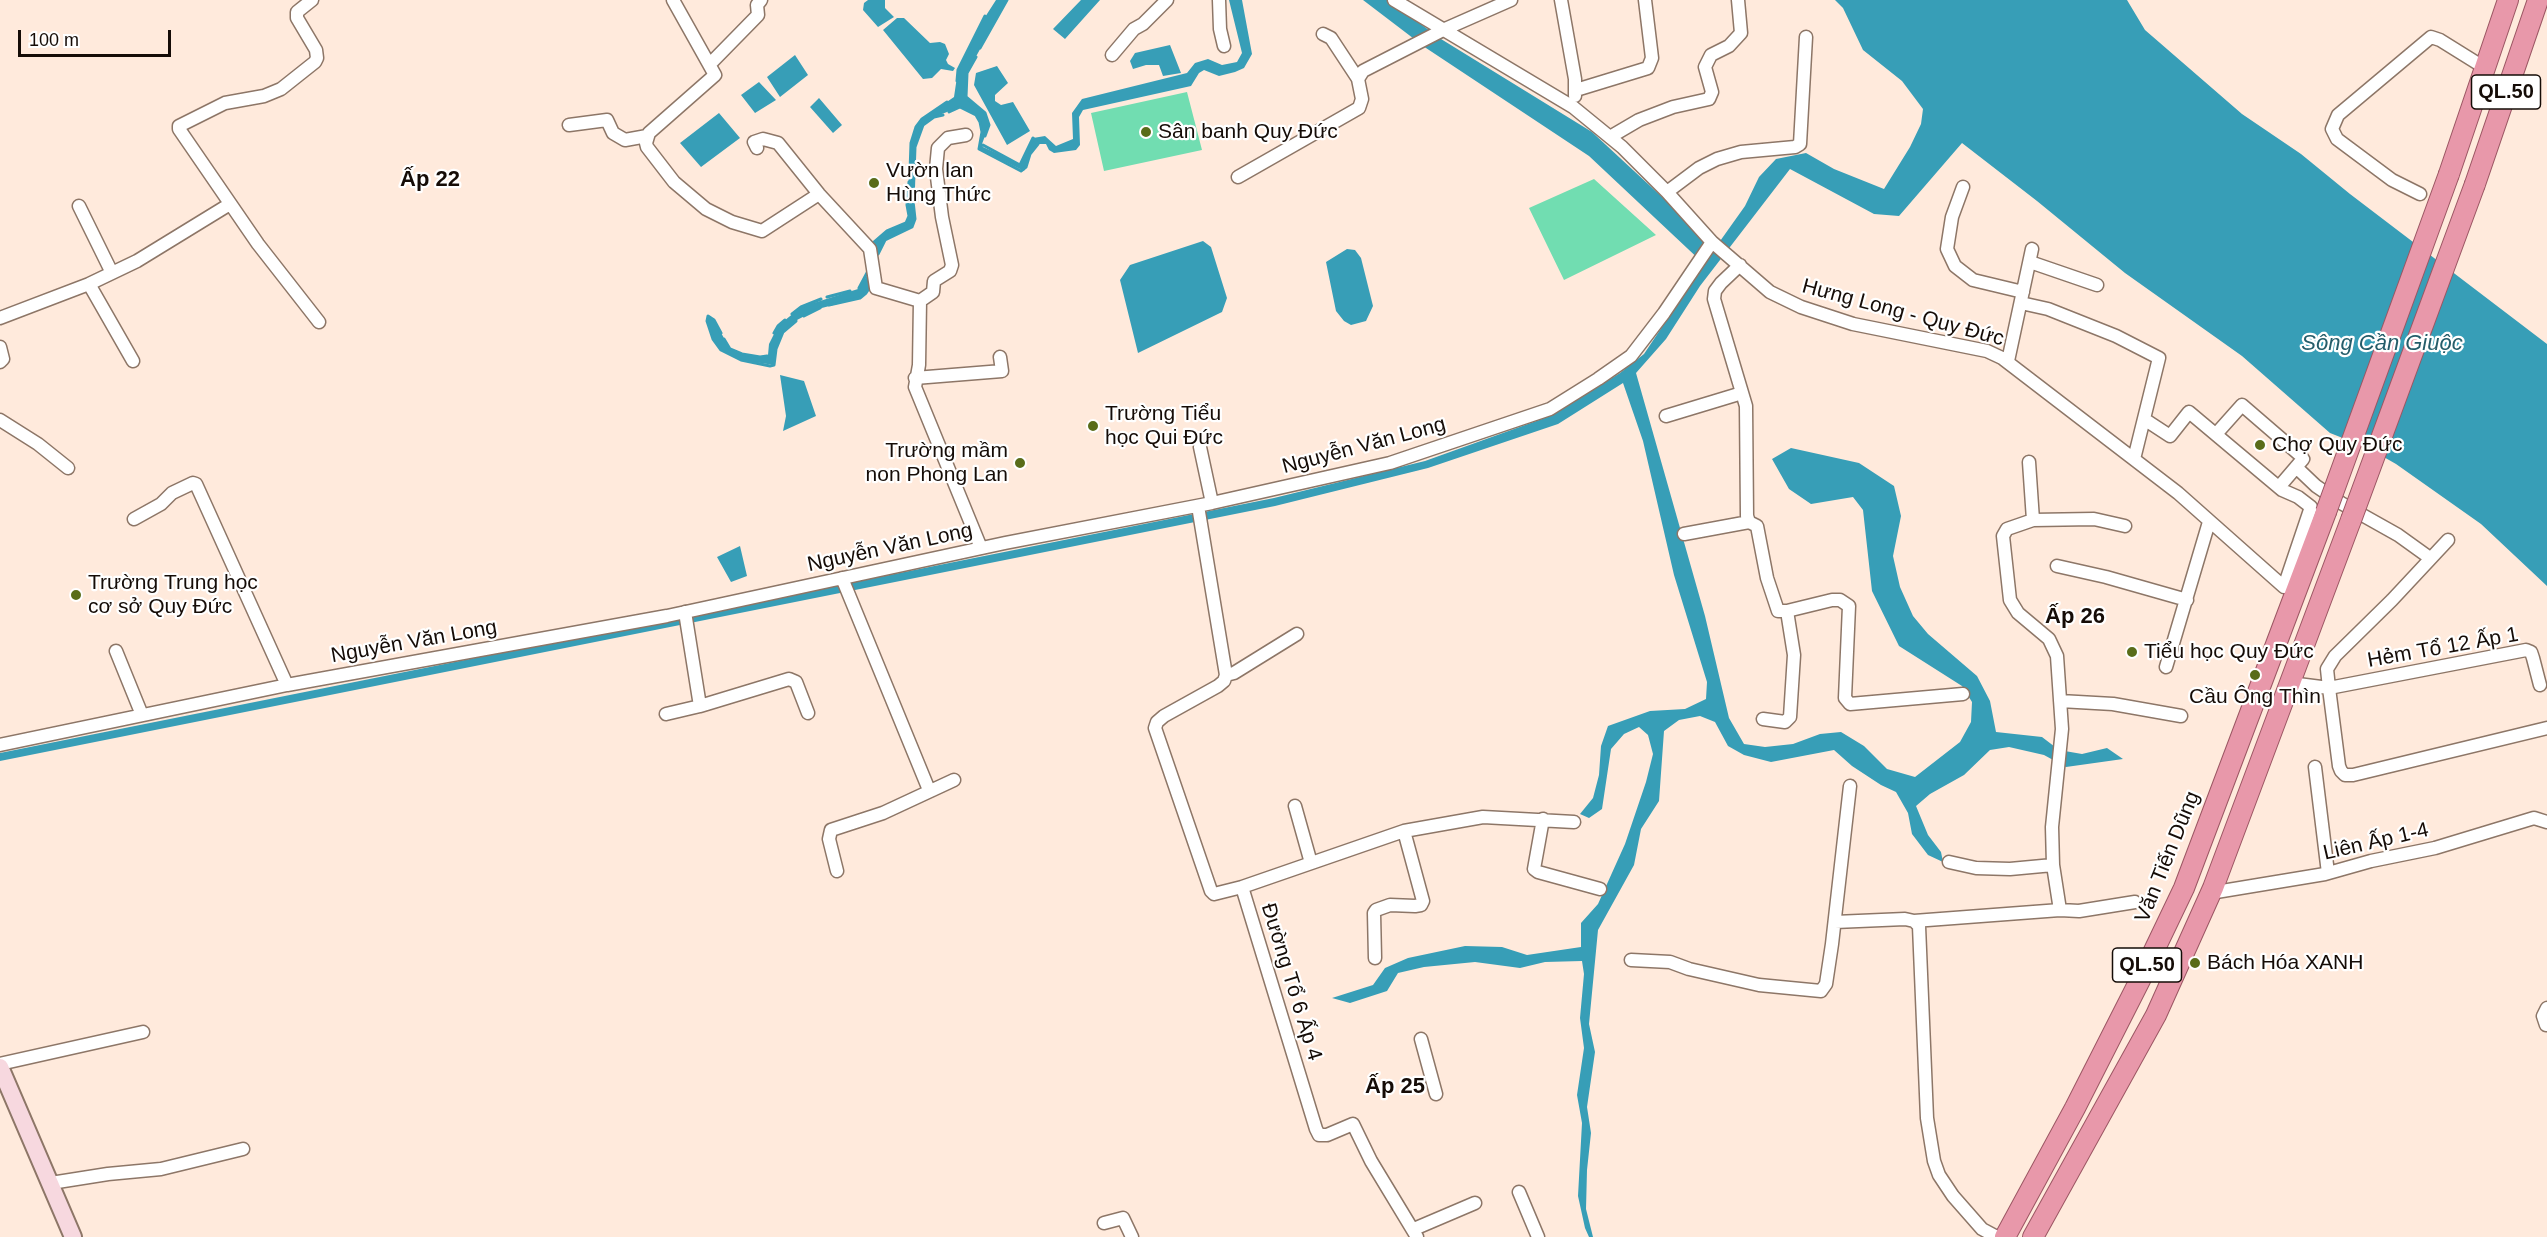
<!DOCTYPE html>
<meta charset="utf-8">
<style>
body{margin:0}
#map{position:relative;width:2547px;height:1237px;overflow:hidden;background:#ffeadc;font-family:Arial,sans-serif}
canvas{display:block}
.scale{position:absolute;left:18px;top:30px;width:153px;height:27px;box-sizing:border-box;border:3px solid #150c07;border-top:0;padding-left:8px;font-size:18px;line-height:21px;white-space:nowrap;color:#150c07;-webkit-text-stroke:4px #fff;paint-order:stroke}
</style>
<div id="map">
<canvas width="2547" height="1237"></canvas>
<div class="scale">100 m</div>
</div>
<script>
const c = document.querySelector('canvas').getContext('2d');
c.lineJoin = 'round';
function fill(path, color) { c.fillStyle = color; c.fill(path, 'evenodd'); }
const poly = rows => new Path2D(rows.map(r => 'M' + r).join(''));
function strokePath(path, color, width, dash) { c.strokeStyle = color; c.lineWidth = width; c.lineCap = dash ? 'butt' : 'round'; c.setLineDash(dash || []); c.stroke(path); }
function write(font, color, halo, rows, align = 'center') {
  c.font = font + ' Arial,sans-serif'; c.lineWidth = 4.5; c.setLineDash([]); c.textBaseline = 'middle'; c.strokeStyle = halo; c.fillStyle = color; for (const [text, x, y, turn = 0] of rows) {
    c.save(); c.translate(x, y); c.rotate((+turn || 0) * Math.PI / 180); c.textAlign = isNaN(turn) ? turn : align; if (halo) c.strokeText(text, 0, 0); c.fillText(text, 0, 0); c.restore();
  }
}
const green = poly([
 [1187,92,1202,150,1104,171,1091,113],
 [1594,179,1656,235,1564,280,1529,208]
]);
const water = poly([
 [868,0,885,0,885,8,894,17,878,27,863,10,864,3],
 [996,0,1007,0,967,73,966,97,985,113,989,125,982,144,983,147,1020,164,1033,138,1045,136,1056,146,1073,139,1072,113,1082,99,1187,73,1195,63,1208,59,1222,65,1237,62,1242,53,1229,0,1242,0,1252,54,1244,68,1235,72,1219,76,1204,70,1199,73,1191,86,1083,110,1079,117,1080,145,1076,150,1054,153,1049,150,1046,144,1038,144,1030,154,1024,171,979,149,982,132,980,122,975,115,960,107,934,117,923,125,915,147,913,201,915,219,912,227,885,240,876,257,871,286,866,293,860,298,818,309,797,320,783,332,776,349,774,365,741,360,721,350,713,339,707,321,708,316,714,320,730,349,742,354,760,357,768,355,769,344,778,326,801,307,858,289,867,276,871,244,887,231,906,224,909,217,907,205,911,143,916,127,922,119,954,97,958,70,978,28],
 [1081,0,1100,0,1065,39,1053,29],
 [1363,0,1388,0,1441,39,1592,132,1675,209,1713,251,1745,206,1759,177,1776,159,1806,153,1834,169,1884,189,1910,147,1921,124,1923,109,1902,81,1863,50,1843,8,1835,0,2127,0,2145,30,2242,114,2301,154,2350,194,2547,344,2547,586,2481,524,2396,464,2368,448,2330,433,2242,356,2125,273,2037,201,1962,143,1899,216,1874,214,1790,169,1700,286,1666,339,1636,373,1705,616,1729,718,1744,744,1765,747,1793,744,1820,734,1841,732,1864,746,1887,769,1915,777,1960,742,1971,722,1972,702,1962,686,1899,646,1872,591,1863,510,1853,497,1811,504,1789,489,1772,459,1791,448,1859,463,1894,486,1901,516,1893,556,1900,587,1913,616,1928,634,1977,676,1990,701,1996,732,2042,737,2059,750,2082,754,2107,748,2123,759,2066,767,2044,755,2009,747,1990,750,1964,775,1930,794,1916,806,1928,835,1941,852,1943,862,1928,855,1912,834,1908,813,1896,792,1881,785,1852,766,1834,750,1771,762,1744,755,1728,746,1715,722,1700,716,1679,720,1664,731,1659,801,1641,829,1634,865,1598,930,1589,1024,1595,1052,1587,1107,1591,1133,1587,1170,1586,1209,1593,1237,1589,1237,1585,1228,1578,1196,1582,1123,1577,1095,1584,1048,1580,1018,1584,974,1582,961,1545,962,1520,968,1475,962,1424,967,1398,973,1387,991,1350,1003,1332,998,1373,985,1385,968,1408,958,1465,946,1502,947,1527,955,1581,947,1581,923,1598,904,1625,844,1646,782,1653,754,1648,735,1639,727,1624,734,1611,749,1602,809,1589,818,1580,814,1593,798,1599,775,1601,746,1608,726,1650,711,1685,709,1706,699,1707,682,1674,575,1643,441,1623,383,1558,424,1428,468,1275,506,0,761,0,753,1274,498,1425,461,1553,415,1620,373,1644,354,1704,264,1589,156,1426,48],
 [897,18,904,18,930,43,940,42,945,44,949,54,946,60,948,64,955,68,953,71,941,69,932,78,923,79,883,30],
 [1170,45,1181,73,1163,76,1159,65,1146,65,1133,69,1130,61,1135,53],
 [795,55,808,75,780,97,767,77],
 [997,66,1008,83,995,95,995,101,1001,105,1013,102,1030,131,1007,145,974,85,976,73],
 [759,82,776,100,755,113,741,95],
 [819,98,842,125,833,133,810,107],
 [719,113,740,138,701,167,680,143],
 [1203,241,1211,247,1227,298,1222,312,1138,353,1120,280,1130,265],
 [1347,249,1355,250,1361,258,1373,306,1366,321,1351,325,1344,321,1336,311,1326,262],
 [780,375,804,381,816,416,783,431,786,416],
 [740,546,747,576,731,582,717,557]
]);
const stream = poly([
 [980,48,1007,0],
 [976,57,967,73,966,97,985,113,989,125,985,136],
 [957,81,958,70,985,16],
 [949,112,960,107,976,115,980,122,982,132,979,149,1021,171,1026,167,1030,154,1038,144,1033,138,1020,165,983,145],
 [910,172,911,143,916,127,922,119,947,102],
 [872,244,887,231,906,223,909,216,907,205,909,182],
 [878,254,885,240,912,227,915,219,913,201,915,147,923,125,934,117,943,115],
 [859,288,868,271],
 [827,297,850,291],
 [829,305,860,298,866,293,872,284],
 [792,314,801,307,821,299],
 [804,316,820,308],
 [721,333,714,320,708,316,707,321,713,339,721,350,741,360,770,366,774,365,776,349,783,332,796,321],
 [774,333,778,326,785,320],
 [724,339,730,349,742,354,760,357,767,356]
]);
const minor = poly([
 [312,0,297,12,297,18,316,50,317,58,315,62,281,89,264,96,225,103,179,126,179,129,258,244,319,322],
 [673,0,715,75,649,133,646,143,647,147,674,182,706,209,732,222,762,231,819,194],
 [1219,0,1220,29,1224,46],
 [1394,0,1573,107,1622,147,1667,192,1712,242,1770,292,1801,307,1853,324,1987,351,2002,358,2178,493,2284,587,2311,507,2298,497,2282,490,2189,412,2170,436,2144,419],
 [1561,0,1575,79,1575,96],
 [1323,34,1331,38,1358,79],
 [1112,55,1134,29,1143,24,1167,0],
 [710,64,758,15,757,5,761,0],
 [1576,90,1648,68,1652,58,1645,0],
 [569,125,607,120,613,133,625,140,647,136],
 [1610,137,1639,120,1673,107,1709,99,1712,92,1705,67,1711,55,1729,46,1741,33,1738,0],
 [757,148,754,142,763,139,778,143,819,194,870,249,876,288,920,301,919,365,915,387,981,548],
 [1238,177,1359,108,1362,99,1358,79,1363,71,1445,29,1511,0],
 [1963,187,1952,217,1947,249,1955,266,1973,280,2023,292],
 [1667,192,1699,168,1717,159,1741,152,1795,147,1800,144,1806,37],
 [2420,194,2392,180,2337,139,2332,129,2338,115,2431,37,2440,40,2485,68],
 [79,206,112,273],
 [2030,262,2097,285],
 [1740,265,1721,283,1715,291,1714,299,1746,406,1747,516,1749,522,1757,526,1767,578,1778,611,1787,611,1832,600,1840,600,1849,606,1845,698,1850,704,1963,694],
 [89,284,133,361],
 [920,301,933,292,934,281,950,271,952,265,942,217,936,169,938,148,948,138,966,135],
 [2021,303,2048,309,2116,336,2159,358,2134,459],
 [0,318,89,284,137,261,230,204],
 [0,347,3,359,0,362],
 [2008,361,2032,249],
 [915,378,1002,371,1000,357],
 [1666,416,1742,393],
 [0,420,38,444,68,468],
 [2217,433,2242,405,2300,455,2303,459,2279,487],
 [1200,447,1212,503],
 [2029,462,2033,520,2007,529,2003,536,2010,600,2018,613,2049,639,2057,656,2062,729,2052,827,2053,865,2060,910,2079,911,2135,902],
 [2296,467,2316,486,2341,503,2398,535,2430,558],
 [1198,506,1226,675,1224,681,1218,686,1164,716,1157,722,1155,728,1211,891,1214,894,1242,887,1404,831,1483,817,1574,822],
 [134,519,161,504,172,493,193,483,196,484,287,685],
 [2033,520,2094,519,2125,526],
 [1684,534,1749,522],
 [2448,540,2392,600,2335,656,2327,669,2329,688,2526,650,2531,652,2533,658,2540,685],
 [2057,566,2106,577,2187,600],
 [842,578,929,790],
 [116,651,142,715],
 [2166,667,2209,522],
 [1226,675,1234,673,1297,634],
 [2290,683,2329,688,2339,766,2341,771,2345,775,2353,775,2547,728],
 [2060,701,2113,704,2181,716],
 [700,706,789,679,796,682,808,713],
 [666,714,700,706,685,612],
 [1763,719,1785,722,1790,717,1794,655,1787,611],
 [0,745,287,685,667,616,1005,543,1212,503,1390,463,1550,409,1598,379,1631,356,1664,313,1712,242],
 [2315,767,2328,873],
 [1295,806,1311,863],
 [1543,819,1534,869,1538,872,1600,889],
 [1949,862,1976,868,2010,869,2053,865],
 [837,871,829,839,831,830,883,813,954,780],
 [1242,887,1316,1129,1319,1135,1327,1135,1353,1124,1371,1161,1417,1237],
 [2210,893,2325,874,2371,861,2435,848,2534,818,2547,822],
 [1914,921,2060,910],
 [1835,922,1905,919,1914,921,1919,926,1927,1118,1934,1161,1939,1175,1953,1196,1982,1229,1997,1237],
 [1375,958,1374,913,1376,910,1390,905,1415,906,1421,905,1423,901,1404,831],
 [1631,960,1670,962,1689,969,1759,985,1821,991,1826,984,1832,944,1850,786],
 [2546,1025,2543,1016,2547,1008],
 [1421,1039,1436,1094],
 [0,1064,143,1032],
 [51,1183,108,1174,161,1169,243,1149],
 [1519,1192,1538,1237],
 [1104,1223,1123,1218,1132,1237],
 [1414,1229,1475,1203]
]);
const secondary = poly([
 [0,1067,73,1237]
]);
const trunk = poly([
 [2449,174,2508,0],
 [2475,184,2538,0],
 [2005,1237,2075,1108,2140,980,2184,888,2326,512],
 [2033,1237,2156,1015,2213,888,2351,520]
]);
const trunkBridge = poly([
 [2326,512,2449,174],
 [2351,520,2475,184]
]);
const markers = [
 [1146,132,6,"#596c19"],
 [874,183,6,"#596c19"],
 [1093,426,6,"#596c19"],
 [2260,445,6,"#596c19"],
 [1020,463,6,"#596c19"],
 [76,595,6,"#596c19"],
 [2132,652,6,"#596c19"],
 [2255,675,6,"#596c19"],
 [2195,963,6,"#596c19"]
];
const shields = [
 [2506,92,69],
 [2147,965,69]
];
const shieldNames = [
 ["QL.50",2506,92],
 ["QL.50",2147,965]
];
const poiNames = [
 ["Sân banh Quy Đức",1158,132],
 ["Vườn lan",886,171],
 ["Hùng Thức",886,195],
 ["Trường Tiểu",1105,414],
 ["học Qui Đức",1105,438],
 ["Chợ Quy Đức",2272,445],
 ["Trường mầm",1008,451,"right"],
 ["non Phong Lan",1008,475,"right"],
 ["Trường Trung học",88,583],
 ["cơ sở Quy Đức",88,607],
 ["Tiểu học Quy Đức",2144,652],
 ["Cầu Ông Thìn",2255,697,"center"],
 ["Bách Hóa XANH",2207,963]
];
const streetNames = [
 ["Hưng Long - Quy Đức",1903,313,15],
 ["Nguyễn Văn Long",1364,446,-15],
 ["Nguyễn Văn Long",890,548,-12],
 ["Nguyễn Văn Long",414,642,-10],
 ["Hẻm Tổ 12 Ấp 1",2443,648,-10],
 ["Liên Ấp 1-4",2376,842,-13],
 ["Văn Tiến Dũng",2168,857,-68],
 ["Đường Tổ 6 Ấp 4",1291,982,73]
];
const neighbourhoodNames = [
 ["Ấp 22",430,180],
 ["Ấp 26",2075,617],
 ["Ấp 25",1395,1087]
];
const waterNames = [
 ["Sông Cần Giuộc",2382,344]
];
fill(green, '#71ddb1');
fill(water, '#379eb7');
strokePath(stream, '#379eb7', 3);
strokePath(minor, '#8d7667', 15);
strokePath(secondary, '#8d7667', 20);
strokePath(trunk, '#9b5663', 22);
strokePath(minor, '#fff', 12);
strokePath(secondary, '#f7d8df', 16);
strokePath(trunk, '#e898aa', 20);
strokePath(trunkBridge, '#9b5663', 22, []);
strokePath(trunkBridge, '#e898aa', 20);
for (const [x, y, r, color] of markers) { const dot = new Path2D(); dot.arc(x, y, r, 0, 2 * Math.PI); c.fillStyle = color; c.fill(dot); strokePath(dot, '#fff', 2); }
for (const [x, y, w] of shields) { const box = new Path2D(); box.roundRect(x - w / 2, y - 17, w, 34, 4.5); c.fillStyle = '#fff'; c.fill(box); strokePath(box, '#150c07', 1.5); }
write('bold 20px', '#150c07', null, shieldNames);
write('21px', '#150c07', '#fff', poiNames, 'left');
write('21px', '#150c07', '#fff', streetNames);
write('bold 22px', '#150c07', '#fff', neighbourhoodNames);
write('italic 22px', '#255d6a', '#fff', waterNames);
</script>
